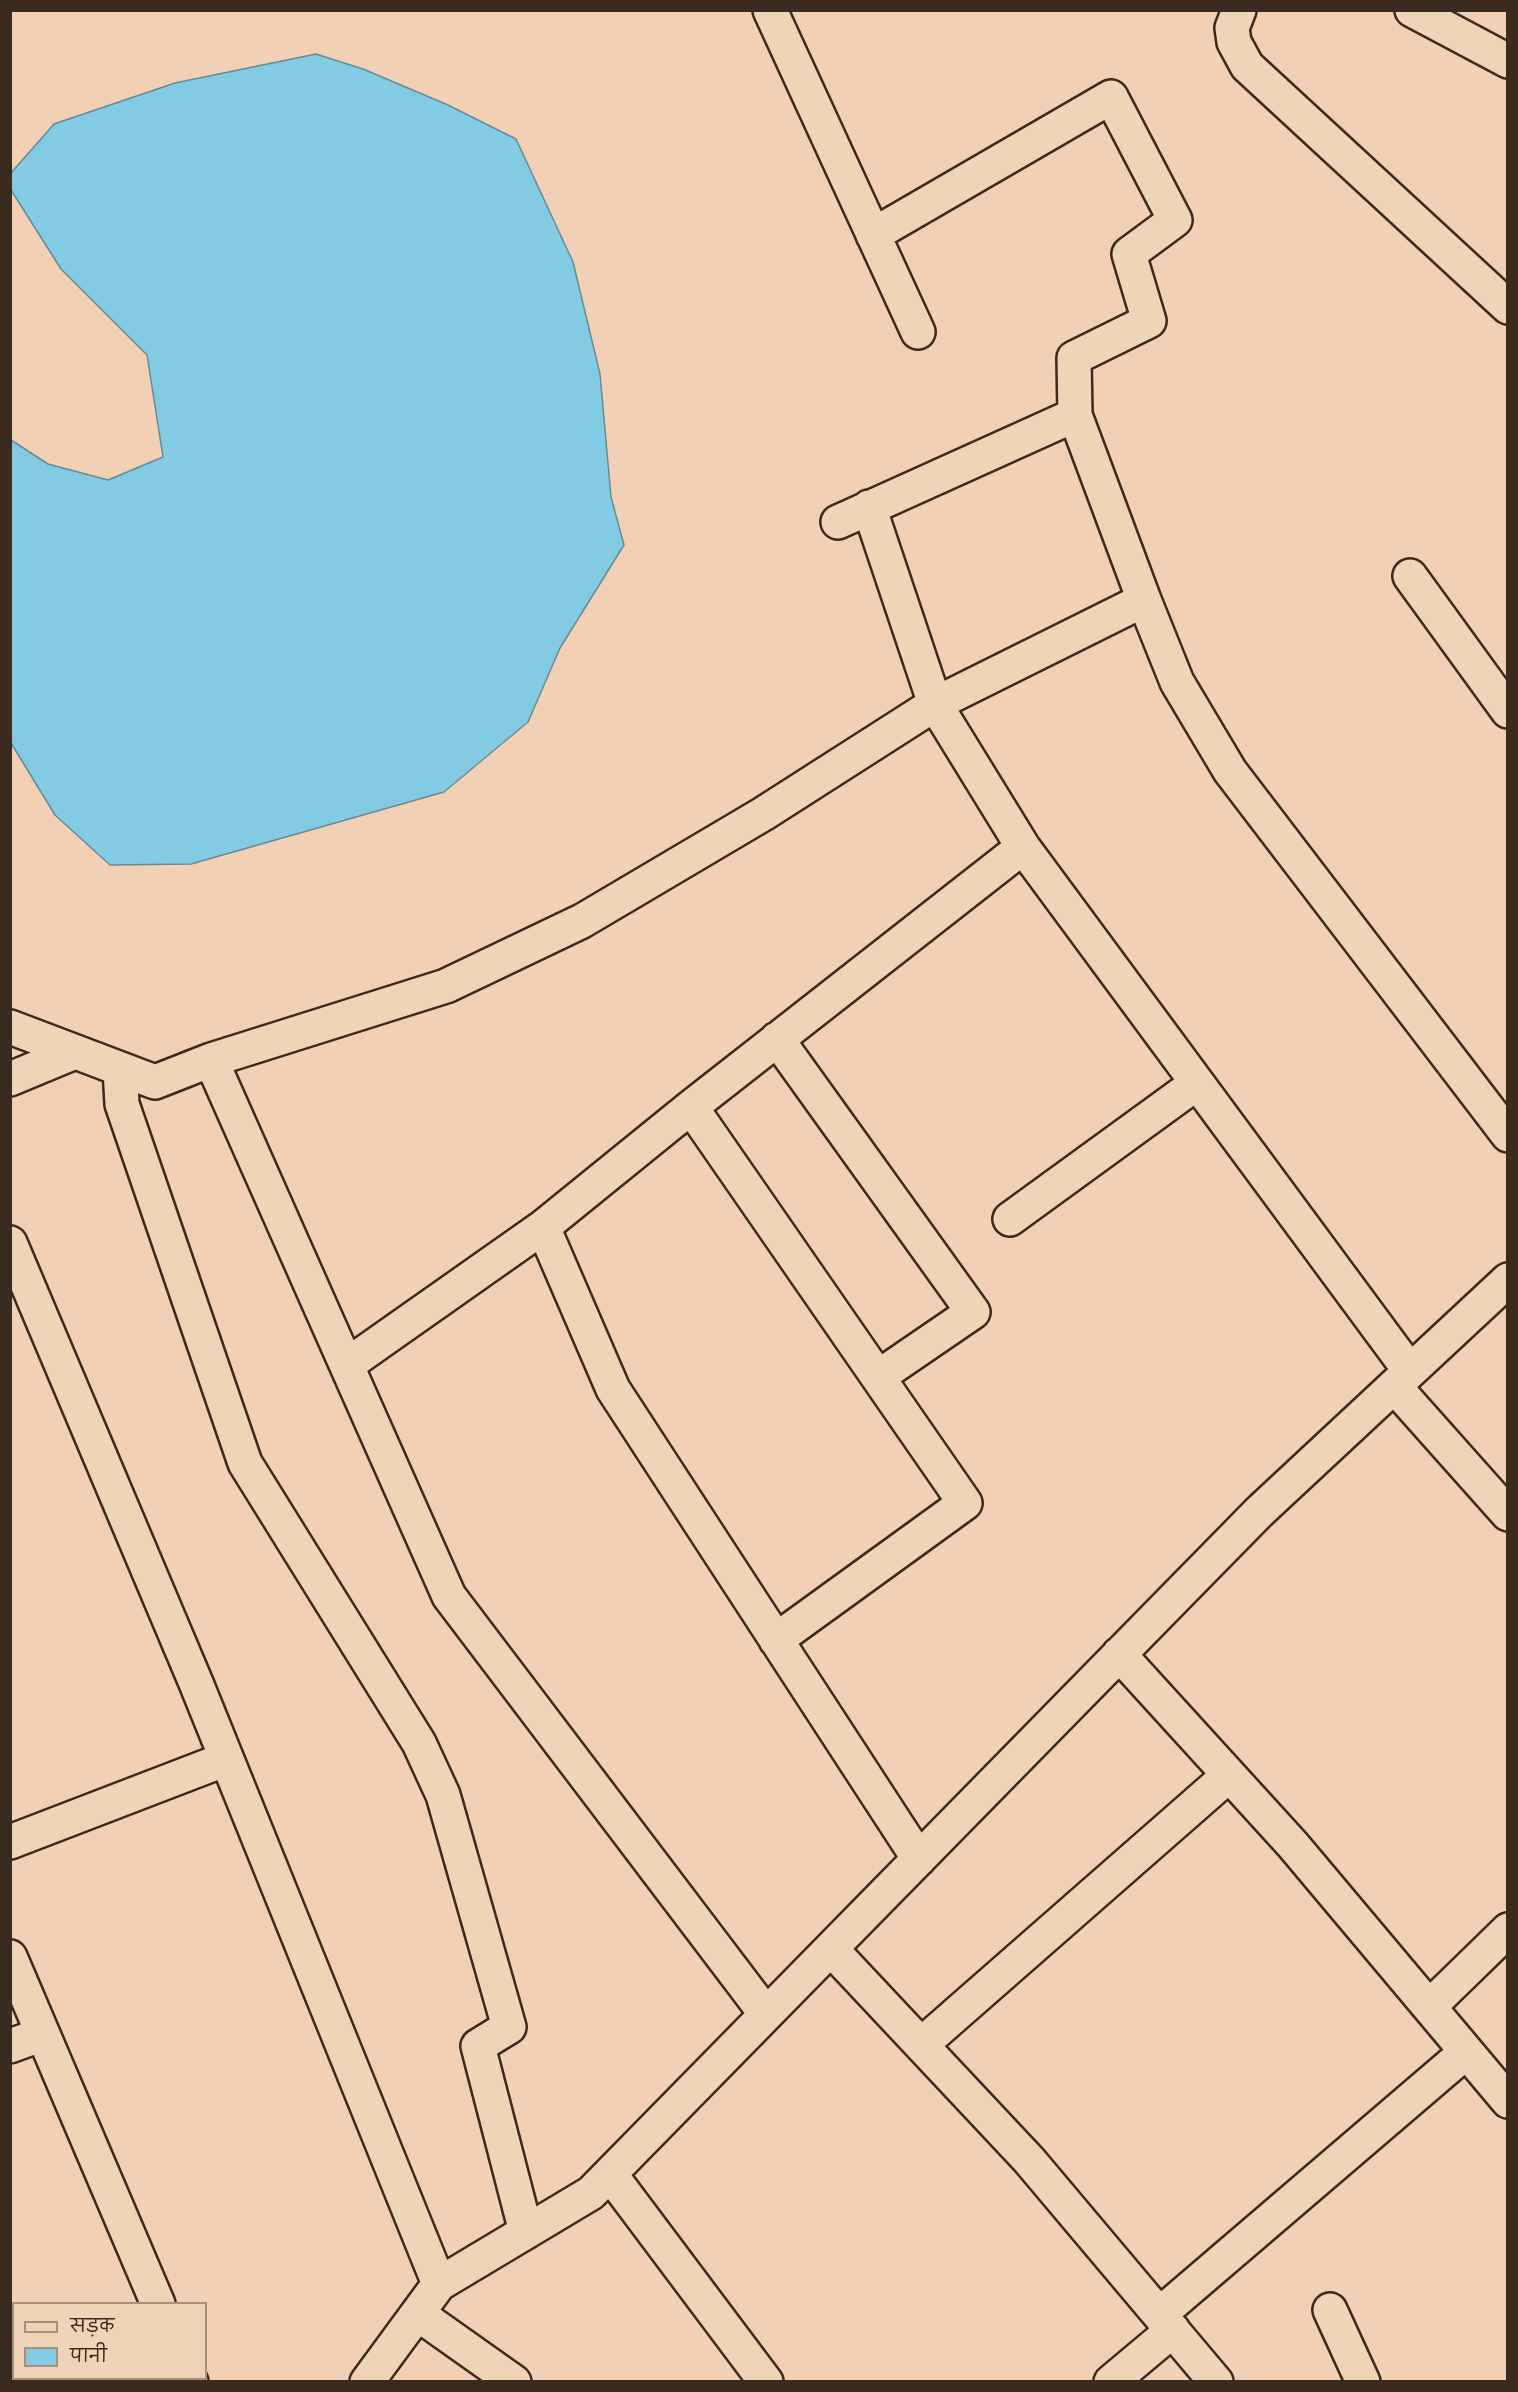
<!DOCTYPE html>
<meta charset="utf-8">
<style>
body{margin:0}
#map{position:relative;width:1518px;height:2392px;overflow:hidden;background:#f1d0b5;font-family:"Indie Flower","Playpen Sans Deva",sans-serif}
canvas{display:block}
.frame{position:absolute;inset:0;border:12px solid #3b2a1e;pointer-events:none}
.legend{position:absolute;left:12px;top:2302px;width:195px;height:78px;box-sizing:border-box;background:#f0d4b7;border:2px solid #a8907a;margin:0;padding:8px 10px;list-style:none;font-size:18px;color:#3b2a1e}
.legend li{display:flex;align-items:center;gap:12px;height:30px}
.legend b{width:30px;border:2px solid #a8907a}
</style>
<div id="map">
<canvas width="1518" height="2392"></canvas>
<div class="frame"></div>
<ul class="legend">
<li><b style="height:8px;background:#f0d4b7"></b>सड़क</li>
<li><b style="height:16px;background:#83cbe3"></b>पानी</li>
</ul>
</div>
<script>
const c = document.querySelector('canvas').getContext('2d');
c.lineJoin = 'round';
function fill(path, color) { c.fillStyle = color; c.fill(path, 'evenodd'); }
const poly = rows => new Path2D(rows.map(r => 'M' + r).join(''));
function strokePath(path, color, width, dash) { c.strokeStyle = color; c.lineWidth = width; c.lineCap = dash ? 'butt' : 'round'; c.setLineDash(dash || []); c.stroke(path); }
const water = poly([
 [316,54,363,69,448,105,516,139,573,262,600,374,611,497,624,545,560,648,528,722,444,792,191,864,110,865,55,815,11,743,11,440,48,464,108,480,163,457,147,355,61,269,11,190,11,173,54,124,175,83,316,54]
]);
const minor = poly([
 [770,10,918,332],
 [1239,10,1232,28,1234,42,1247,66,1508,307],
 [1412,10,1508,61],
 [873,235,1111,97,1175,220,1129,254,1149,321,1074,358,1075,415,1144,600,1177,682,1230,771,1508,1135],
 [869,507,935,704,1023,847],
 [838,522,1075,415],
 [1410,576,1508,711],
 [10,1027,155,1082,211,1060,446,986,582,921,763,814,935,704,1144,600],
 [777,1039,973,1312,878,1377],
 [211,1060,449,1596,766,2014],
 [120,1069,122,1104,245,1463,419,1743,443,1795,509,2027,478,2046,526,2232],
 [10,1079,75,1052],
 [691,1107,965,1503,776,1640],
 [1010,1219,1197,1083],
 [543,1227,613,1389,919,1859],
 [10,1243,196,1683,439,2284],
 [347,1365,543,1227,691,1107,1023,847,1410,1371],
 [1394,1386,1508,1514],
 [1119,1654,1293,1845,1508,2101],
 [10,1842,226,1759],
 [831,1949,1029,2160,1216,2382],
 [10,1957,158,2304],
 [1429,2007,1508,1930],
 [921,2045,1229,1775],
 [10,2046,43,2034],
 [610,2174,766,2382],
 [1330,2310,1363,2382],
 [418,2314,514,2382],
 [1160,2314,1466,2052],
 [189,2378,191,2382],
 [367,2382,439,2284,591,2193,1259,1512,1508,1280],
 [1111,2382,1173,2330]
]);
fill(water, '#83cbe3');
strokePath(water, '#668b94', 1.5);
strokePath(minor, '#3b2a1e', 38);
strokePath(minor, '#f0d4b7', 33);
</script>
